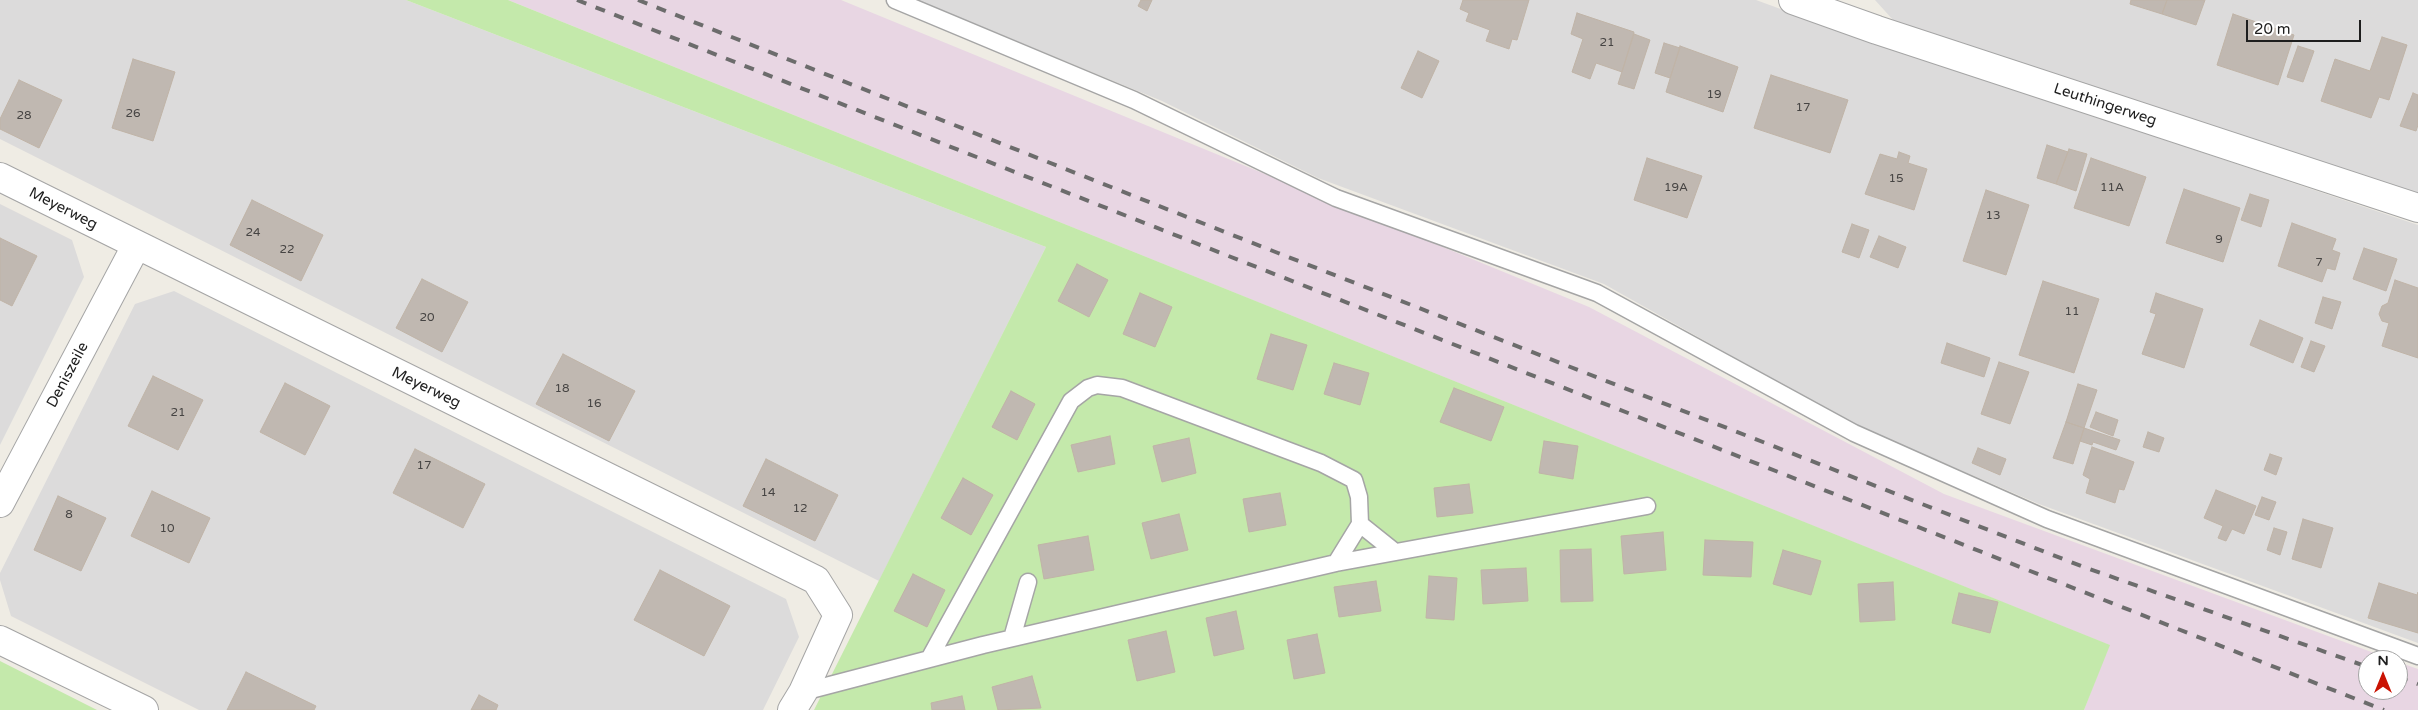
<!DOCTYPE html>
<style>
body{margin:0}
#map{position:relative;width:2418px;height:710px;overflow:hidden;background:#efece4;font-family:"Varela Round",sans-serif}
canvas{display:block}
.north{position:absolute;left:2358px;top:650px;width:50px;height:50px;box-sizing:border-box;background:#fff;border:1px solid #a5a5a5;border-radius:50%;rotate:0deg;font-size:14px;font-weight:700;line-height:20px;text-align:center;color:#1e1e1e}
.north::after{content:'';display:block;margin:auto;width:18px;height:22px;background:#ca1303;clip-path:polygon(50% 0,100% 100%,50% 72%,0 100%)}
.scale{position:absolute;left:2246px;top:20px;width:115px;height:22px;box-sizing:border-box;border:2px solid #1e1e1e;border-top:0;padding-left:6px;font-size:15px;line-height:18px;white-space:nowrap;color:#1e1e1e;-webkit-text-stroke:4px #fff;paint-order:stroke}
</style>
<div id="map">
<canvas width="2418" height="710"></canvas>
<div class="north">N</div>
<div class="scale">20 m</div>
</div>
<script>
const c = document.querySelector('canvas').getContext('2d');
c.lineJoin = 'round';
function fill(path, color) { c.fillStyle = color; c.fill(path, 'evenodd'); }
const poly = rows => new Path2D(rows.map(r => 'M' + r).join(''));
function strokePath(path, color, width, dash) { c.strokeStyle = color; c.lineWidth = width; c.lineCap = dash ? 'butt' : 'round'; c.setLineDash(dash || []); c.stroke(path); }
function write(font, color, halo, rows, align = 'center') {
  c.font = font + ' "Varela Round",sans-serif'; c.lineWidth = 4.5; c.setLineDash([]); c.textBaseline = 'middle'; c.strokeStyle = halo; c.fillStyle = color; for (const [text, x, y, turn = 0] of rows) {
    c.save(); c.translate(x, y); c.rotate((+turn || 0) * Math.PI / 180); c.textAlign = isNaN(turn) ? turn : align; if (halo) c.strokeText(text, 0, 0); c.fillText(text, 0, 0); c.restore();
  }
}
const residential = poly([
 [0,0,406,0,1046,247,879,581,0,139],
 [917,0,1756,0,1838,30,2418,225,2418,643,2039,504,1849,422,1604,284,1318,178,1162,101],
 [1875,0,2418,0,2418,194,1894,21],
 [0,204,72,240,84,277,0,445],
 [174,291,786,599,799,637,763,710,199,710,11,616,0,580,0,573,135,304]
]);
const industrial = poly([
 [508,0,841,0,1589,307,1944,494,2393,660,2368,660,2368,690,2398,690,2398,662,2418,669,2418,710,2084,710,2109,645]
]);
const grass = poly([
 [406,0,508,0,2110,645,2084,710,814,710,1046,247],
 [0,661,97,710,0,710]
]);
const building = poly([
 [1141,0,1152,0,1147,11,1138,6,1141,0],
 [1463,0,1529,0,1517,40,1512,39,1509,49,1486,41,1490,30,1466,21,1469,13,1460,9,1463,0],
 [2131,0,2167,0,2162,14,2130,4,2131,0],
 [2167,0,2205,0,2196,25,2162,14,2167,0],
 [1577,13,1634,32,1622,72,1596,63,1590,79,1572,72,1583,39,1571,34,1577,13],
 [2233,14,2294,35,2278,85,2217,65,2233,14],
 [1634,34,1650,40,1634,89,1618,84,1634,34],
 [2382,37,2407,45,2389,100,2379,97,2371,118,2321,101,2335,59,2370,71,2382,37],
 [1664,43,1680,48,1670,78,1655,73,1664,43],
 [1680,46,1738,67,1723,112,1666,92,1680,46],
 [2298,46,2314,51,2303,82,2287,77,2298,46],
 [1418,51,1439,61,1422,98,1401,88,1418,51],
 [133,59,175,72,153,141,112,128,133,59],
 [1771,75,1848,100,1830,153,1754,128,1771,75],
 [19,80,62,100,39,148,0,129,0,119,19,80],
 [2413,93,2418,95,2418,125,2416,131,2400,126,2413,93],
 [2047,145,2068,152,2056,184,2037,178,2047,145],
 [2069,149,2087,154,2076,191,2056,184,2069,149],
 [1899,152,1910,156,1908,163,1927,169,1914,210,1865,194,1880,154,1897,159,1899,152],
 [1647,158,1702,176,1687,218,1634,200,1647,158],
 [2091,158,2146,177,2129,226,2074,208,2091,158],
 [2184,189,2240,208,2223,262,2166,243,2184,189],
 [1986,190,2029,205,2006,275,1963,261,1986,190],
 [2250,194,2269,200,2261,227,2241,220,2250,194],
 [252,200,323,235,301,281,230,245,252,200],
 [2292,223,2336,239,2332,250,2340,253,2335,270,2327,268,2322,282,2278,266,2292,223],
 [1852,224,1869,230,1859,258,1842,252,1852,224],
 [1879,236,1906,247,1898,268,1870,257,1879,236],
 [0,238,37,256,12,306,0,300,0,238],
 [2364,248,2397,259,2386,291,2353,279,2364,248],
 [1077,264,1108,280,1089,317,1058,301,1077,264],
 [422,279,468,302,442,352,396,328,422,279],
 [2395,280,2418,288,2418,358,2382,346,2389,323,2382,321,2379,314,2382,306,2388,303,2395,280],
 [2043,281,2099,299,2074,373,2019,355,2043,281],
 [1140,293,1172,307,1155,347,1123,334,1140,293],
 [2156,293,2203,309,2184,368,2142,354,2156,314,2150,312,2156,293],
 [2323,297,2341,302,2332,329,2315,323,2323,297],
 [2260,320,2303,338,2293,363,2250,345,2260,320],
 [1271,334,1307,345,1293,390,1257,379,1271,334],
 [2311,341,2325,346,2314,372,2301,367,2311,341],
 [1947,343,1990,358,1984,377,1941,363,1947,343],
 [563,354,635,391,609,441,536,404,563,354],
 [1999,362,2029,372,2010,424,1981,414,1999,362],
 [1334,363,1369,373,1360,405,1324,394,1334,363],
 [153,376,203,400,178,450,128,426,153,376],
 [285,383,330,406,305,455,260,432,285,383],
 [2078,384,2097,390,2084,428,2066,422,2078,384],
 [1454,388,1504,407,1491,441,1440,422,1454,388],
 [1011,391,1035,404,1017,440,992,427,1011,391],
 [2096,412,2118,420,2113,436,2090,427,2096,412],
 [2066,422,2084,428,2073,464,2053,458,2066,422],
 [2084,428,2120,440,2116,450,2093,442,2092,445,2080,441,2084,428],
 [2148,432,2164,438,2159,452,2143,447,2148,432],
 [1110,436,1115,464,1078,472,1071,445,1110,436],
 [1189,438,1196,473,1162,482,1153,446,1189,438],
 [1544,441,1578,446,1573,479,1539,473,1544,441],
 [2092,447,2134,462,2124,490,2119,489,2115,503,2086,493,2090,479,2083,475,2092,447],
 [1978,448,2006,459,2000,475,1972,463,1978,448],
 [415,449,485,484,463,528,393,493,415,449],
 [2270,454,2282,458,2276,475,2264,470,2270,454],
 [766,459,838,495,815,541,743,506,766,459],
 [963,478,993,495,971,535,941,518,963,478],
 [1469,484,1473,513,1437,517,1434,488,1469,484],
 [2216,490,2256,506,2244,534,2232,529,2226,541,2218,538,2223,526,2204,518,2216,490],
 [152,491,210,518,189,563,131,536,152,491],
 [1280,493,1286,525,1249,532,1243,499,1280,493],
 [58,496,106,518,81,571,34,550,58,496],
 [2262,497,2276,502,2269,520,2255,515,2262,497],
 [1179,514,1188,550,1151,559,1142,523,1179,514],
 [2303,519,2333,528,2321,568,2292,559,2303,519],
 [2274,528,2287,532,2280,555,2267,550,2274,528],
 [1663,532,1666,570,1624,574,1621,536,1663,532],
 [1088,536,1094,570,1044,579,1038,545,1088,536],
 [1705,540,1753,542,1751,577,1703,575,1705,540],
 [1591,549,1593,601,1561,602,1560,550,1591,549],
 [1783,550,1821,561,1811,595,1773,584,1783,550],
 [1526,568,1528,601,1483,604,1481,570,1526,568],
 [660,570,730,606,704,656,634,620,660,570],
 [913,574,945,590,927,627,894,611,913,574],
 [1429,576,1457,578,1454,620,1426,618,1429,576],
 [1376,581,1381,611,1339,617,1334,587,1376,581],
 [1893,582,1895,620,1860,622,1858,584,1893,582],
 [2379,583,2417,595,2418,592,2418,633,2368,618,2379,583],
 [1959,593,1998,602,1990,633,1952,623,1959,593],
 [1236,611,1244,649,1214,656,1206,618,1236,611],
 [1166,631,1175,672,1137,681,1128,640,1166,631],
 [1317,634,1325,673,1294,679,1287,640,1317,634],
 [246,672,316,706,314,710,227,710,246,672],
 [1032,676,1041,708,998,710,992,687,1032,676],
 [479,695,498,705,496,710,471,710,479,695],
 [962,696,965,710,932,710,931,703,962,696]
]);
const service = poly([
 [895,0,1134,100,1336,198,1597,293,1854,433,2047,519,2418,656],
 [1360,524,1395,552],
 [1012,638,1028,582],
 [929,659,1071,401,1088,388,1097,385,1122,388,1321,463,1354,480,1359,497,1360,524,1336,563],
 [803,692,983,645,1336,563,1647,506]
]);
const minor = poly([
 [1793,0,1877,30,2418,208],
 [0,177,816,580,838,615,803,692,792,710],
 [0,503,136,246],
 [0,640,144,710]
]);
const rail = poly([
 [577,0,2384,710],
 [638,0,1278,253,2081,566,2368,667],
 [2398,677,2418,684]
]);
const numberNames = [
 ["21",1607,43],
 ["19",1714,95],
 ["17",1803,108],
 ["26",133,114],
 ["28",24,116],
 ["15",1896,179],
 ["19A",1676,188],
 ["11A",2112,188],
 ["13",1993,216],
 ["24",253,233],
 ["9",2219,240],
 ["22",287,250],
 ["7",2319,263],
 ["11",2072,312],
 ["20",427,318],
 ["18",562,389],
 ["16",594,404],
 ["21",178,413],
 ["17",424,466],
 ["14",768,493],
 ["12",800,509],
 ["8",69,515],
 ["10",167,529]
];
const streetNames = [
 ["Leuthingerweg",2105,105,18],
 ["Meyerweg",63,209,27],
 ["Deniszeile",68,375,-62],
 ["Meyerweg",426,388,26]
];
fill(residential, '#dcdbdb');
fill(industrial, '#e8d6e3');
fill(grass, '#c4e9ab');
fill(building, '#c0b8b1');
strokePath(building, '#c0b4a7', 1);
strokePath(service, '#a5a5a5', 19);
strokePath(minor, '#a5a5a5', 30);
strokePath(service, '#fff', 16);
strokePath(minor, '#fff', 28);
strokePath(rail, '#6c6c6c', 4, [10, 10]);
write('12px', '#464443', null, numberNames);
write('15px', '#1e1e1e', '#fff', streetNames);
</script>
